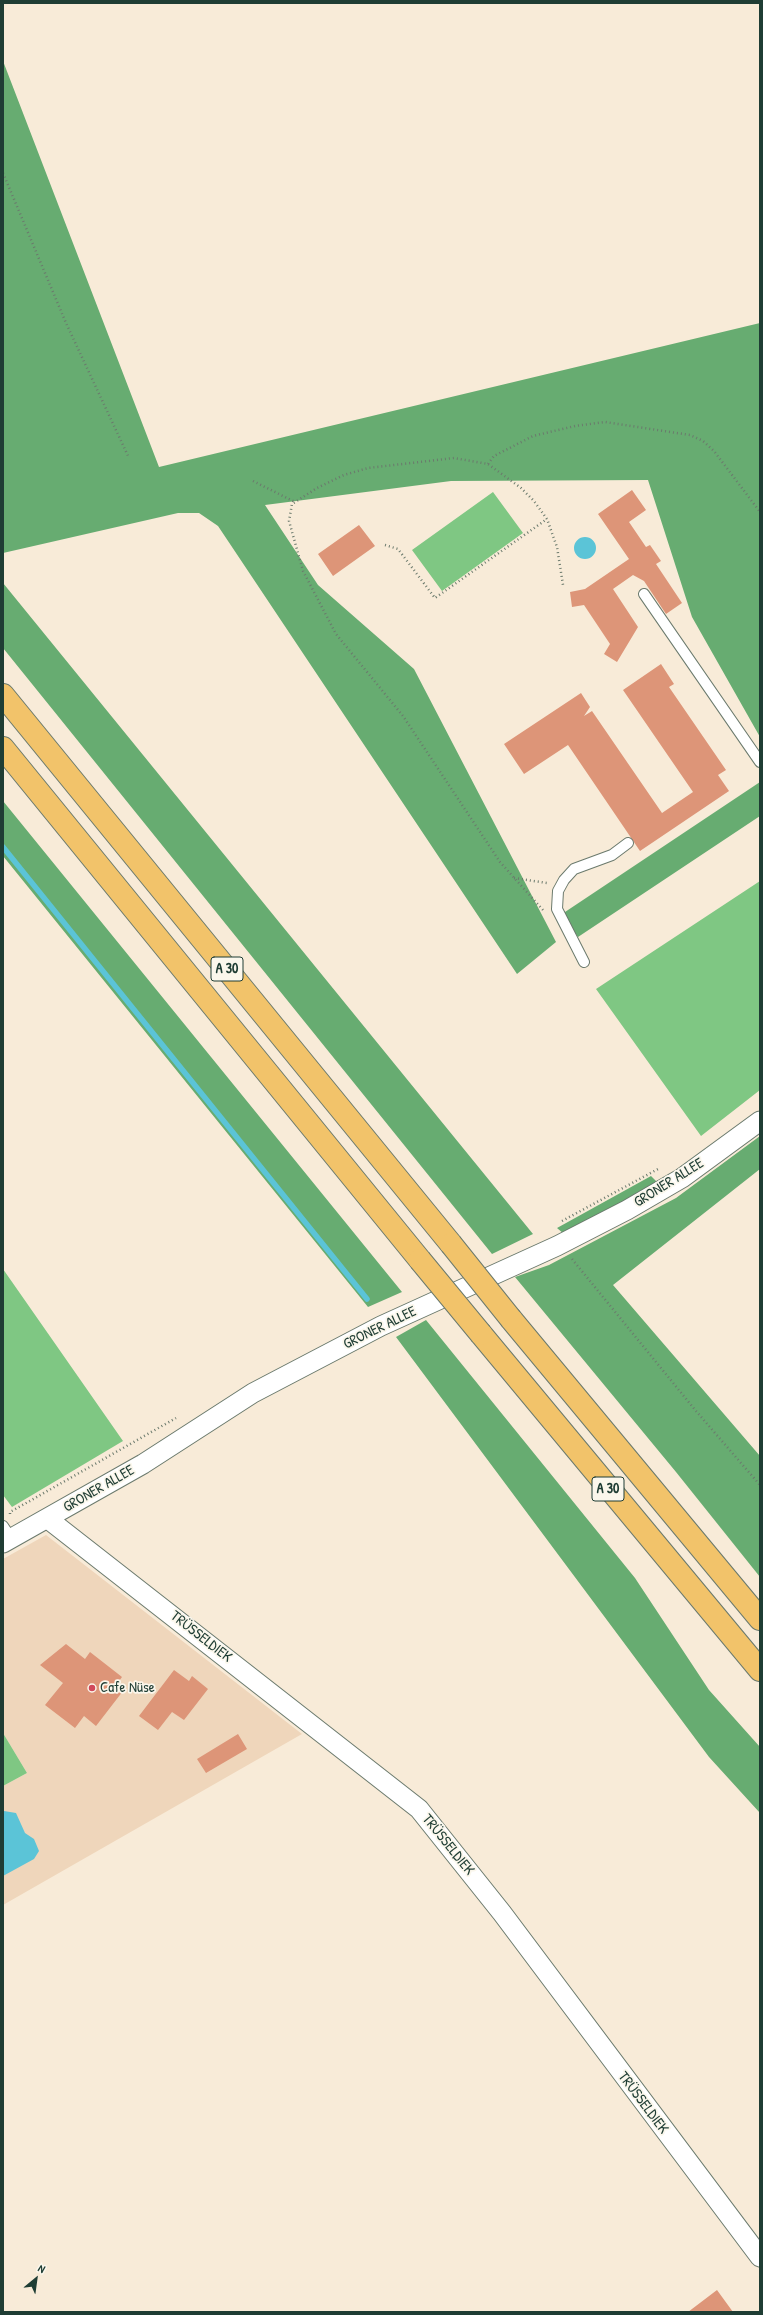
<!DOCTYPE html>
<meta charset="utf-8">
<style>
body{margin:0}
#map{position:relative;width:763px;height:2315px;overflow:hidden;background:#f8ebd8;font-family:"Patrick Hand",sans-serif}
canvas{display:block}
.frame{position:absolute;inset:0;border:4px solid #1f3d34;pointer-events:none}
.north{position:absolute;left:16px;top:2259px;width:40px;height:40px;-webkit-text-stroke:3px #fbf7ec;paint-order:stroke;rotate:29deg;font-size:11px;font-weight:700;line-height:16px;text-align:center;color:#1f3d34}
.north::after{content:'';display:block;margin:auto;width:14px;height:18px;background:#1f3d34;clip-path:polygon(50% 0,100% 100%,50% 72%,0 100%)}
</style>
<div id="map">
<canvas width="763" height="2315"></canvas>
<div class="frame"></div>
<div class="north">N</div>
</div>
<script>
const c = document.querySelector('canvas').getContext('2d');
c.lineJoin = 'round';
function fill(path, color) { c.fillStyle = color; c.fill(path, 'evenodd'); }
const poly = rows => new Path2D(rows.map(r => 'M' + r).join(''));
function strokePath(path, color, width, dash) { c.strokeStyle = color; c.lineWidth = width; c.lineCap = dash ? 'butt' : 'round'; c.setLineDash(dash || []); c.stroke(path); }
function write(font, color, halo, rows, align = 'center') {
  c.font = font + ' "Patrick Hand",sans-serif'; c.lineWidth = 3.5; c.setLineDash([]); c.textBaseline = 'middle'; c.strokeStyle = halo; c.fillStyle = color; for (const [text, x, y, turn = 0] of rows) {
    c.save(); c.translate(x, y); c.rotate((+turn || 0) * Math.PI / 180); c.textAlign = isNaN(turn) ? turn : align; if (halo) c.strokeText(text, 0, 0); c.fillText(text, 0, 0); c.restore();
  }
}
const built = poly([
 [46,1535,302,1734,3,1905,3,1786,27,1773,3,1733,3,1559]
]);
const green = poly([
 [493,492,523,533,442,591,412,550],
 [760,881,760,1090,701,1136,596,989],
 [3,1269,123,1441,12,1507,3,1495],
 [3,1733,27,1773,3,1786]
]);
const forest = poly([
 [3,61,159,467,760,323,760,737,692,617,648,480,451,481,265,505,318,585,414,669,556,942,517,974,218,526,199,513,178,513,3,553],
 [3,583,533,1234,492,1254,3,648],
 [760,782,760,816,578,937,562,914],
 [3,801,402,1292,368,1307,3,856],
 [760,1136,760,1169,613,1285,760,1456,760,1577,676,1472,515,1277,549,1265,676,1198],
 [651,1176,659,1184,564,1234,557,1228],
 [426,1320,635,1578,709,1690,760,1747,760,1813,709,1757,396,1337]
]);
const water = poly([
 '574 548a11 11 0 1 1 22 0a11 11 0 1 1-22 0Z',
 [4,1811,16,1813,25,1833,34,1839,39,1851,34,1859,3,1876]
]);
const stream = poly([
 [3,847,367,1299]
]);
const building = poly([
 [632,490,646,510,629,522,646,547,650,545,661,561,656,564,682,603,666,614,644,581,633,575,613,589,638,627,617,662,604,654,610,644,584,605,572,607,570,592,585,589,629,559,598,514],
 [359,525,375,546,333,576,318,554],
 [661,664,674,684,669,687,726,770,718,775,729,791,640,851,568,745,524,774,504,744,581,693,590,707,584,716,592,711,662,813,693,792,623,690],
 [66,1644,85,1659,90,1652,122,1677,116,1685,123,1691,96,1726,84,1716,75,1728,45,1705,63,1683,40,1665],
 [174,1670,189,1681,192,1676,208,1689,184,1720,172,1712,158,1730,139,1716],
 [238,1734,247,1749,206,1773,197,1759],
 [717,2290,733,2312,688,2312]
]);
const path = poly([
 [3,173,66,323,129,458],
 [488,464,494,456,533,436,575,426,605,422,690,435,703,441,714,451,760,512],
 [253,481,295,502],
 [385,545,398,549,435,598,547,519],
 [514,878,547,883],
 [543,910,500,862,403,716,336,634,303,571,289,521,292,504,317,488,344,475,368,468,454,458,488,464,521,488,534,501,547,519,557,547,563,585],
 [562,1221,658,1169],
 [572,1259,696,1411,760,1485],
 [10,1514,10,1512,28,1502,176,1418]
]);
const lane = poly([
 [644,594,760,762],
 [584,962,557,909,558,891,564,880,574,869,612,855,628,843],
 [3,1526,11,1538]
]);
const street = poly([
 [48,1519,419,1809,502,1913,760,2257],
 [3,1543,143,1464,253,1393,381,1326,557,1246,627,1210,682,1178,760,1121]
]);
const highway = poly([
 [3,695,451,1244],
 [3,748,420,1260],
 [511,1319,760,1619],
 [481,1334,760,1670]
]);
const highwayBridge = poly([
 [451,1244,511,1319],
 [420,1260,481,1334]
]);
const markers = [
 [92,1688,4,"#d1495b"]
];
const shields = [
 [227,969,32],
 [608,1489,32]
];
const shieldNames = [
 ["A 30",227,969],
 ["A 30",608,1489]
];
const streetNames = [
 ["GRONER ALLEE",669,1183,-32],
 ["GRONER ALLEE",380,1328,-26],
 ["GRONER ALLEE",99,1489,-30],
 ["TRÜSSELDIEK",201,1637,38],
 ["TRÜSSELDIEK",448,1845,51],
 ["TRÜSSELDIEK",643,2103,53]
];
const poiNames = [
 ["Cafe Nüse",100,1688]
];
fill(built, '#efd6bb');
fill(green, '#7fc783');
fill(forest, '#67ac71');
fill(water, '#5bc4d7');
strokePath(stream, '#5bc4d7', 5.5);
fill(building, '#dd9578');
strokePath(lane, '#6b7a6d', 12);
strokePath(street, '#6b7a6d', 21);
strokePath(highway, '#6b7a6d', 24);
strokePath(path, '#6b7a6d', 2.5, [1, 3]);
strokePath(lane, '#fff', 10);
strokePath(street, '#fff', 19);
strokePath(highway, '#f2c36a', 22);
strokePath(highwayBridge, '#6b7a6d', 24, []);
strokePath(highwayBridge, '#f2c36a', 22);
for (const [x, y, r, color] of markers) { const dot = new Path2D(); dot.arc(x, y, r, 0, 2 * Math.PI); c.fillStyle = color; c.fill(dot); strokePath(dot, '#fbf7ec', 1.5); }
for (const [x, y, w] of shields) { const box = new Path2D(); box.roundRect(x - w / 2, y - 12, w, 24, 3); c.fillStyle = '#fbf7ec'; c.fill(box); strokePath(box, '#1f3d34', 1); }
write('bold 14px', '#1f3d34', null, shieldNames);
write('15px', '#1f3d34', '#fbf7ec', streetNames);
write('15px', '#1f3d34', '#fbf7ec', poiNames, 'left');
</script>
